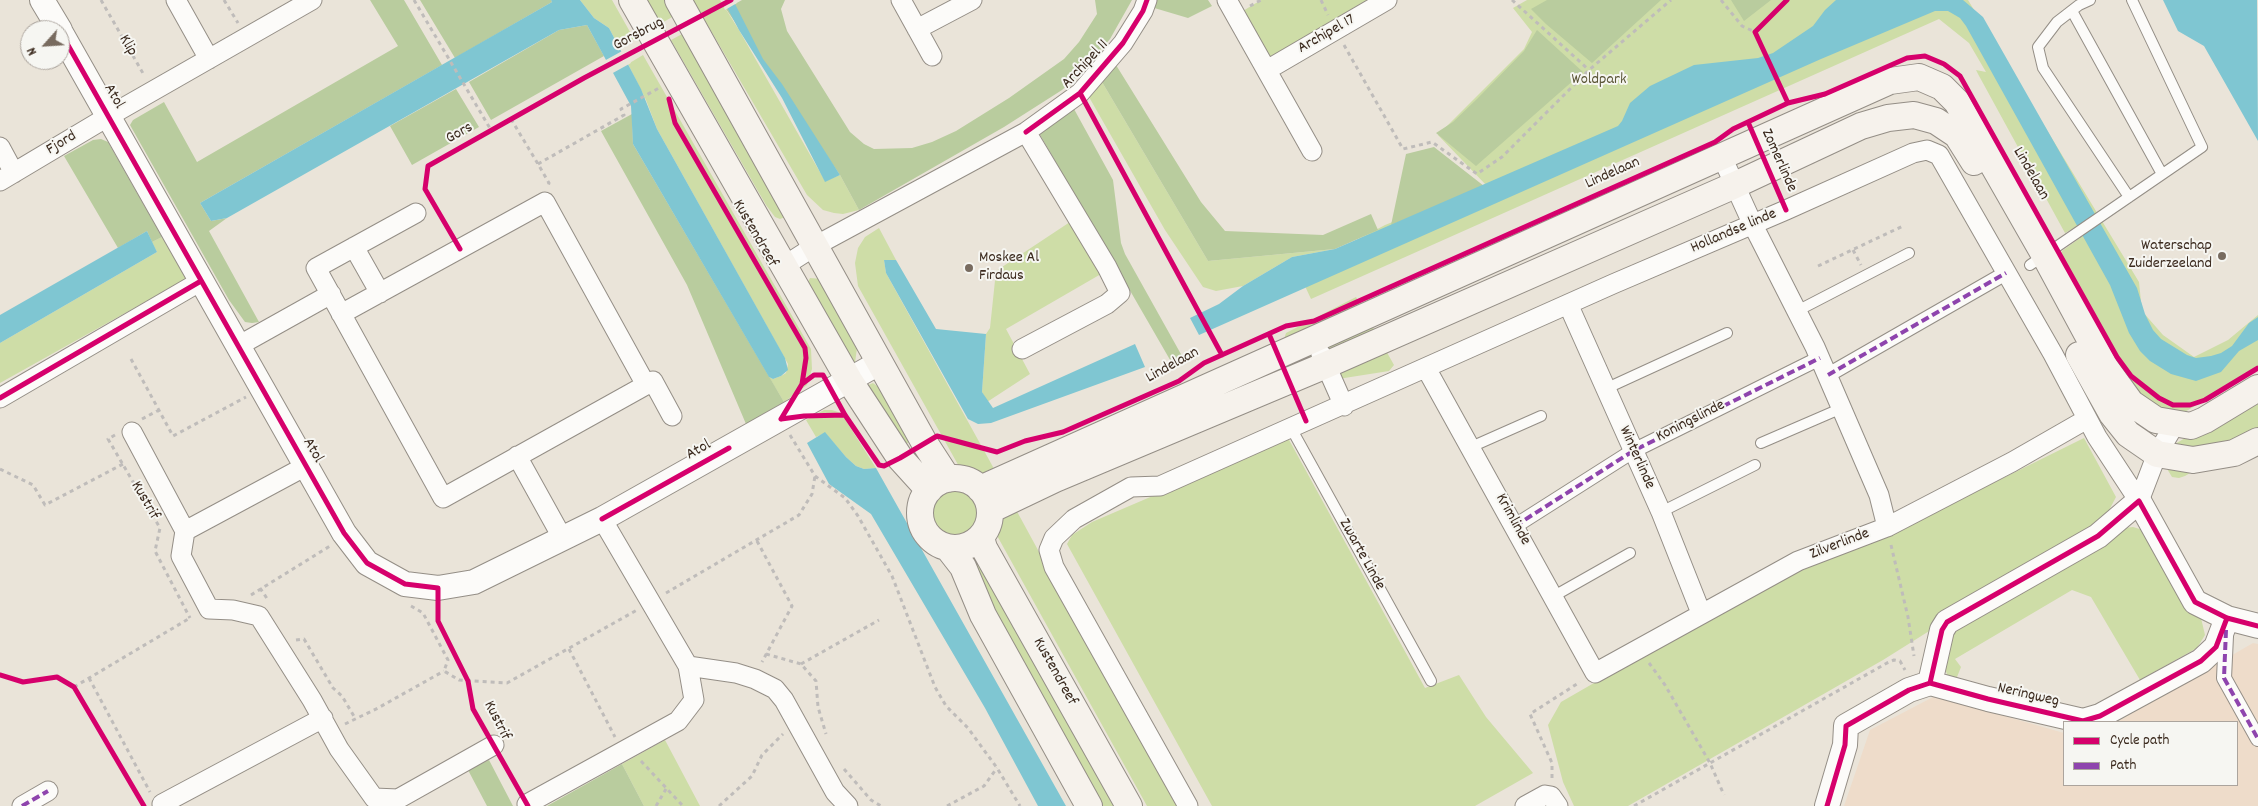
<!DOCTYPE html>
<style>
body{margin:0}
#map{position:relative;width:2258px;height:806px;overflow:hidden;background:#eae4d9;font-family:Dekko,sans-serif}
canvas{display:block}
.legend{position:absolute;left:2063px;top:721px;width:175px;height:65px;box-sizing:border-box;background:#f6f6f2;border:1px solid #aba49d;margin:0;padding:6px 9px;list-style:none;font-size:15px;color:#3b2a1e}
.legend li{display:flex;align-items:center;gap:10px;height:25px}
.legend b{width:25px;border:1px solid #aba49d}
.north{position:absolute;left:20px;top:20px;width:50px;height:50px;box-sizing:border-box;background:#f6f6f2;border:1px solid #aba49d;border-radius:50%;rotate:244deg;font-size:14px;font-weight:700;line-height:20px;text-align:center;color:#3b2a1e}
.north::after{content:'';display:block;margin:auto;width:18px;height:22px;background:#786b5f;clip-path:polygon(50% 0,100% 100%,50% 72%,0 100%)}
</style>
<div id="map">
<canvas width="2258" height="806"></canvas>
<ul class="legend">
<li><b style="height:6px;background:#d6006c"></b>Cycle path</li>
<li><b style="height:6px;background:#8e44ad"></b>Path</li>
</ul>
<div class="north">N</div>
</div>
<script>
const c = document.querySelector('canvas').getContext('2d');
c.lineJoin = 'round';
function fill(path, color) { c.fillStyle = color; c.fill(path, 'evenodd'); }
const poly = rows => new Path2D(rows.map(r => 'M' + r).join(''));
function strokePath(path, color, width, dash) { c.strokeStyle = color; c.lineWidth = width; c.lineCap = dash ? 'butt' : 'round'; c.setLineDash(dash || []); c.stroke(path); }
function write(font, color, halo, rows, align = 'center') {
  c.font = font + ' Dekko,sans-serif'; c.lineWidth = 4; c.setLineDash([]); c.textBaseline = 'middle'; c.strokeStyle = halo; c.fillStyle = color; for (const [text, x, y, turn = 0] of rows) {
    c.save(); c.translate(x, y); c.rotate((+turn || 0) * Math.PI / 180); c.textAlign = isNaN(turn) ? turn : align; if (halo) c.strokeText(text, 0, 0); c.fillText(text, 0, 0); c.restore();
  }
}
const built = poly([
 [2253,643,2258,644,2258,806,1844,806,1870,730,1935,696,2064,733,2064,785,2237,785,2237,722,2117,722]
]);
const green = poly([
 [580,0,612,0,634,39,619,47,609,28,594,18],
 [645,0,665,0,674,16,660,24],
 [693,0,720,0,739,30,825,181,840,175,859,210,843,214,834,213,823,210,807,195],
 [1261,0,1367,0,1265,60,1238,14],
 [1527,0,1968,0,2139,282,2142,311,2163,335,2194,357,2228,340,2258,315,2258,369,2154,430,2060,255,2062,251,2080,238,2074,228,2065,233,1978,74,1976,70,1986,72,1969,43,1939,19,1311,299,1298,271,1385,225,1486,185,1438,135,1524,49,1532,32,1513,8],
 [684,33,785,217,780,219,775,217,766,205,671,40],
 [643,55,811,349,812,369,807,385,784,402,769,377,773,379,781,376,786,373,788,364,657,129,646,100,628,64],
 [1102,82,1208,261,1335,249,1292,257,1243,286,1216,291,1203,287,1165,230,1089,97],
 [1070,222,1101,274,1006,329,1030,374,987,402,982,392,986,334,990,328,996,271],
 [879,228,896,260,884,260,886,273,998,476,980,478,961,470,858,286,855,263,858,248,865,237],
 [162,237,186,279,0,383,0,343,157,252,152,242],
 [810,278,822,279,857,348,855,363,851,363,806,286],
 [1356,297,1394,365,1389,371,1319,382,1297,374,1286,354,1283,342,1286,333],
 [873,383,882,390,914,438,901,448,866,386],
 [2258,395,2258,433,2185,476,2179,478,2172,477,2158,454],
 [824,410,832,410,841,413,876,468,864,469,856,466,846,457,825,433,816,437,806,420],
 [1288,438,1425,688,1459,675,1486,717,1533,773,1475,806,1212,806,1067,544,1072,535,1092,522],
 [2084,438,2116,497,2103,522,1883,660,1628,806,1574,806,1563,782,1548,725,1561,702,1653,649,1800,571,1884,537],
 '931 514a23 23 0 1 1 46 0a23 23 0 1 1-46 0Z',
 [1014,506,1105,673,1179,806,1147,806,995,532,1000,518],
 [2133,527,2143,530,2188,611,2201,618,2205,635,2197,648,2140,680,2091,597,2072,590,1955,659,1961,667,1955,682,1948,677,1943,663,1954,626,2124,528],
 [976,555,1120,806,1103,806,1037,690,969,558],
 [665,740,700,806,644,806,622,764]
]);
const forest = poly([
 [370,0,404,0,442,65,200,203,211,221,227,218,209,231,259,322,252,323,245,322,229,300,130,125,133,120,164,102,197,162,398,46],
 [420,0,551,0,552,2,455,58],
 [742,0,785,0,781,9,787,31,850,132,864,144,874,149,912,148,932,142,956,131,1009,98,1064,59,1079,42,1097,14,1095,0,1132,0,1110,39,1078,76,1062,90,1004,127,859,210,840,175,726,9],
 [1153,0,1208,0,1212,6,1188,18,1151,7],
 [1547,0,1661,0,1592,63,1546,24,1531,9],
 [1731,0,1771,0,1744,21],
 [587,25,604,56,491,120,469,82,559,30],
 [1537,30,1583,72,1476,166,1436,133,1453,122,1477,99,1524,51],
 [1116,65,1201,202,1225,231,1323,235,1371,214,1378,230,1335,249,1208,261,1102,82],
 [456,89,479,127,412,165,390,126],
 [1074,109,1113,180,1121,243,1125,254,1182,356,1173,365,1039,133],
 [632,114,633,144,784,402,746,424,687,285,601,131],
 [101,139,108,142,162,237,152,242,147,231,118,248,64,156,93,140],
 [1434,147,1484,186,1391,225,1406,154],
 [489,760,513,806,487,806,468,770],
 [622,764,644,806,547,806]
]);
const water = poly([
 [551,0,580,0,594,18,609,28,641,89,657,129,785,358,788,370,781,376,773,379,769,377,633,144,631,106,587,25,559,30,227,218,211,221,200,203,552,2],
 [723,0,733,0,763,59,782,84,840,175,825,182,782,98,739,30],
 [1836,0,1963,0,1983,17,2137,288,2145,314,2153,330,2161,339,2187,355,2196,358,2211,356,2221,353,2232,346,2249,323,2258,317,2258,340,2239,351,2221,372,2196,381,2171,374,2150,361,2140,351,2129,333,2110,285,1966,26,1960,18,1948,11,1935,11,1821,59,1199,335,1190,318,1219,304,1243,286,1292,257,1335,249,1618,126,1622,121,1630,103,1650,86,1694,65,1758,58,1773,53,1813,26,1825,10],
 [2163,0,2257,0,2258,141,2204,46,2178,31],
 [147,231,157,252,0,343,0,315],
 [884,260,896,260,936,329,986,334,982,392,993,408,1135,344,1145,367,991,423,978,424,968,419,886,273],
 [825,432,846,457,856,466,864,469,876,468,1066,806,1038,806,985,708,871,514,829,484,807,443]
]);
const pier = poly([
 [721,0,736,0,737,3,725,10],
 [624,50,631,63,611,74,604,61]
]);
const path = poly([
 [101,0,144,75],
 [224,0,238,23],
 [414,0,491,130],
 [1321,0,1328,15],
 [1512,0,1589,70],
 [1721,0,1742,26,1755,32],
 [1250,6,1261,0],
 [1344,45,1403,149,1432,142,1477,174,1502,157,1589,70,1671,0],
 [511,119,538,164,549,183,548,186],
 [538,164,624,115,621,109,659,88],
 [1853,250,1861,265],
 [1818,266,1903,226],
 [131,359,173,436,246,397],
 [142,419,159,410],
 [115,435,108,439,160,528,155,551,190,618],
 [790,435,815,476,845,498,858,516,892,576,935,687,946,706,968,728,997,768,1020,806],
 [0,469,33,485,45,505,123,464],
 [757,541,792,606,762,662],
 [1891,545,1908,617,1914,656],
 [260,588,268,600],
 [666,593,799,515,812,494,815,476],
 [251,595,330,546],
 [411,606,423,613,448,660,444,671,459,680,507,683,637,610],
 [296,640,304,639,333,688,342,696,355,718],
 [569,649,615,737],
 [766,654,801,664,816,681,818,707,826,734],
 [1649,663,1665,685,1710,763,1724,795],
 [801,664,879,620],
 [89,678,150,792],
 [74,687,190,618],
 [345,724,378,708,444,671],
 [641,761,683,806],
 [844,769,871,800,881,806],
 [1552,778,1552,763,1530,714,1580,682],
 [656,806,666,789],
 [719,806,752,776,762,755,783,734],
 [947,806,984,786,997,768],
 [1634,806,1887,663,1894,660,1900,661,1905,670]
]);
const service = poly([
 [2090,0,2079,5,2057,22,2038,47,2043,68,2129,197],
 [2072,11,2162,174],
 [2030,265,2202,147,2132,0],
 [1797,311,1909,253],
 [1605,389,1727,333],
 [1291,428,1431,681],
 [1761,443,1842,408],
 [1471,447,1541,416],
 [1661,512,1755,465],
 [1554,596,1630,553]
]);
const pedestrian = poly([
 [1828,375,2006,273],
 [1515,526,1633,451,1820,358],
 [2226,636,2224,678,2258,739]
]);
const minor = poly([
 [176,0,209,59],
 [901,0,932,56],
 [1227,0,1312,151],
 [917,29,972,0],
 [1267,70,1387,0],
 [0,147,14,173],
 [1722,157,1753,225,1815,347,1879,495,1887,527],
 [0,181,109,116,312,0],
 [416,213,316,268,443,498,646,385],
 [354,247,380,293],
 [784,266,815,246,1026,132,1080,93,1123,43,1143,11,1147,0],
 [1568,304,1661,512,1701,613],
 [341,314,545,202,646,385,653,381,672,416],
 [238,346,331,294],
 [1022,349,1107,304,1120,293,1107,267,1026,132],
 [1321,354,1344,406],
 [1426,368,1595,673,1798,561,1887,527,2012,462,2087,419],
 [0,398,201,281],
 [132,432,185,531,181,556,209,609,233,610,259,616,312,700,339,749,374,798,398,799,494,745],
 [517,456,563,539],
 [2139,501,2157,454,2175,424],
 [602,519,688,666,736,673,755,679,775,689,784,700,835,792,848,806],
 [185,531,306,466],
 [162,804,323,718],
 [527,804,678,721,694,700,688,666],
 [22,806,48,791],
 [1188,806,1054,567,1049,550,1054,538,1074,519,1131,487,1160,486,1613,284,1786,210,1913,153,1927,150,1939,155,2053,354,2097,437,2139,501],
 [1525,806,1545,795,1551,796,1558,806]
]);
const tertiary = poly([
 [42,0,60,30],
 [60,31,344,533,367,563,405,584,438,588,474,582,602,519,879,363],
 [1930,683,1942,630,1947,622,2098,536,2139,501,2195,602,2227,618,2258,626],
 [1827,806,1845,745,1846,726,1909,690,1930,683,1988,699,2083,721,2100,716,2201,661,2216,647,2227,618]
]);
const secondary = poly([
 [632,0,849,380,900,458,929,490],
 [678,0,924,442,948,479],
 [2079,355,2112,414,2128,434,2157,454,2193,460,2234,453,2258,441],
 '920 513a35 35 0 1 1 70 0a35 35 0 1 1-70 0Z',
 [980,489,1890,81,1919,77,1942,87,1957,102,2044,254,2105,367,2131,403,2156,420,2191,426,2205,420,2258,388],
 [990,510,1055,479,1326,365,1735,185,1861,126,1888,118,1914,115,1936,121,1957,135,1974,162],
 [981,538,984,548,1129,806],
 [949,549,963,567,983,615,1089,806]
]);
const quiet = poly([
 [1828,375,2006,273],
 [1515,526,1633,451,1820,358],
 [2226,630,2224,678,2258,739],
 [22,806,48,791]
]);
const cycleway = poly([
 [1787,0,1755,32,1788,103],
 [60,31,344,533,367,563,405,584,438,588,438,621,468,681,473,709,528,806],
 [1080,93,1222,355],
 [669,99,675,123,805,348,806,358,802,384,781,419],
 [1748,122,1786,210],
 [1026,132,1080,93,1123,43,1143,11,1147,0],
 [460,249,425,189,428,166,584,78,731,0],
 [1269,334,1306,421],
 [802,384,814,375,823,375,845,415,879,465,884,466,900,458,937,436,997,452,1025,441,1063,432,1179,381,1204,363,1286,326,1314,321,1715,142,1733,129,1788,103,1825,94,1907,58,1925,56,1944,64,1960,76,2117,357,2131,376,2159,398,2173,405,2190,405,2205,400,2258,368],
 [0,398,201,281],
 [781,419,804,416,845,415],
 [602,519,729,448],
 [0,675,23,682,57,677,74,687,144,806],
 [1930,683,1942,630,1947,622,2098,536,2139,501,2195,602,2227,618,2258,626],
 [1827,806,1845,745,1846,726,1909,690,1930,683,1988,699,2083,721,2100,716,2201,661,2216,647,2227,618]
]);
const markers = [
 [2222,256,5,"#786b5f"],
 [969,268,5,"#786b5f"]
];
const streetNames = [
 ["Gorsbrug",639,35,-28],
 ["Archipel 17",1327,35,-30],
 ["Klip",127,46,60],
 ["Archipel 11",1086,65,-47],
 ["Atol",113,97,60],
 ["Gors",460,134,-29],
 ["Fjord",62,144,-31],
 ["Zomerlinde",1778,161,66],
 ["Lindelaan",1613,174,-24],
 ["Lindelaan",2030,174,60],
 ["Hollandse linde",1734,232,-23],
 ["Kustendreef",754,234,60],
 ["Lindelaan",1173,366,-29],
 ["Koningslinde",1691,422,-27],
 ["Atol",312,451,60],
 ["Atol",699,451,-29],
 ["Winterlinde",1636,458,66],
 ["Kustrif",144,501,60],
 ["Krimlinde",1512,520,61],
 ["Zilverlinde",1840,545,-21],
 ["Zwarte Linde",1361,555,61],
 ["Kustendreef",1054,672,61],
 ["Neringweg",2028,696,13],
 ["Kustrif",496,721,63]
];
const parkNames = [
 ["Woldpark",1599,81]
];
const poiNames = [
 ["Waterschap",2212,247],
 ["Zuiderzeeland",2212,265],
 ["Moskee Al",979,259,"left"],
 ["Firdaus",979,277,"left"]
];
fill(built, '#eedcca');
fill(green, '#cedda7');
fill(forest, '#b9cc9e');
fill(water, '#7fc6d2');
fill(pier, '#eae4d9');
strokePath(service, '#948e86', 12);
strokePath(pedestrian, '#948e86', 16);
strokePath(minor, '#948e86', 21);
strokePath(tertiary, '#948e86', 26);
strokePath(secondary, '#948e86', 28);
strokePath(path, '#bfbcba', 3, [4, 4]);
strokePath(service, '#fcfbf9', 10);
strokePath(pedestrian, '#fcfbf9', 14);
strokePath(minor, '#fcfbf9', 19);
strokePath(tertiary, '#fcfbf9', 24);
strokePath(secondary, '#f6f2ec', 26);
strokePath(quiet, '#8e44ad', 4, [8, 4]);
strokePath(cycleway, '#d6006c', 5);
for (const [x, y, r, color] of markers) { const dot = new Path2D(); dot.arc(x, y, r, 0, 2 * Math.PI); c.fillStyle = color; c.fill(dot); strokePath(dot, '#f6f6f2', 2); }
write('16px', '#3b2a1e', '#f6f6f2', streetNames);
write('16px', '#5a5536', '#f6f6f2', parkNames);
write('16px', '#3b2a1e', '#f6f6f2', poiNames, 'right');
</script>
